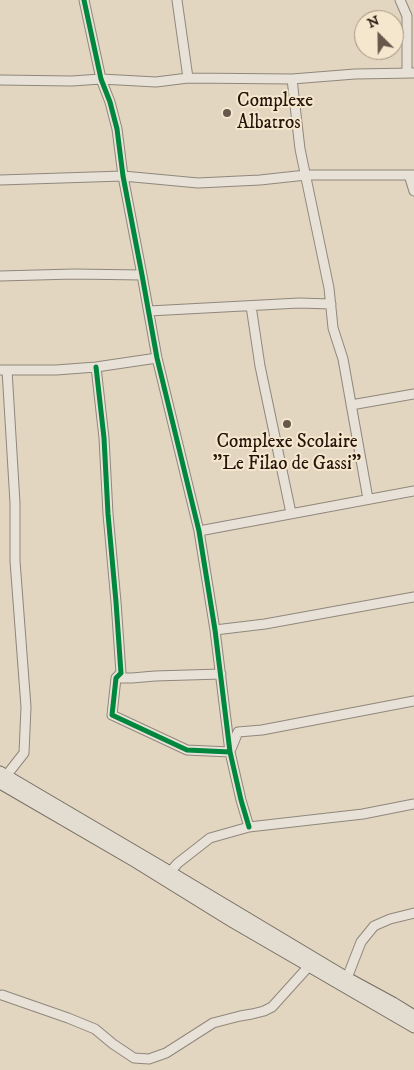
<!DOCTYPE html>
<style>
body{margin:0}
#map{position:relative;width:414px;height:1070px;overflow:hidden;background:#e2d6c1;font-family:"IM FELL DW Pica",serif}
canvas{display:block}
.north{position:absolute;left:354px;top:10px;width:50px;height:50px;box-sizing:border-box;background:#f5e7ce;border:1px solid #a29380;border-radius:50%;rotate:337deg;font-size:14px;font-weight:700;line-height:20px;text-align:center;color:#25140c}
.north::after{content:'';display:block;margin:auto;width:18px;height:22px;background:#67584b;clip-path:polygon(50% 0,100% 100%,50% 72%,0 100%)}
</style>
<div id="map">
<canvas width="414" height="1070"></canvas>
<div class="north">N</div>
</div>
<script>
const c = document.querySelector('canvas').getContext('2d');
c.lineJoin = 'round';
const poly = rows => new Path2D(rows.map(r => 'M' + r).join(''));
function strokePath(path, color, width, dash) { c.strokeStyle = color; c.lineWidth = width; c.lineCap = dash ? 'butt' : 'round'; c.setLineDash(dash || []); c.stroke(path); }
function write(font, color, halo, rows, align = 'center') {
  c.font = font + ' "IM FELL DW Pica",serif'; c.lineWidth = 4; c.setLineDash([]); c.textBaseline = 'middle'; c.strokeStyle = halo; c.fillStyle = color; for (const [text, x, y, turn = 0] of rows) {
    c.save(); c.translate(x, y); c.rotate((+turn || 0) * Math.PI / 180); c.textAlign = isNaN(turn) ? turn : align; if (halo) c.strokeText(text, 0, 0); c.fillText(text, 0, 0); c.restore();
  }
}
const minor = poly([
 [84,0,101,79,110,102,117,129,123,176,142,275,157,358,199,531,215,630,230,752,241,800,249,827],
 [177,0,188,78],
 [400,0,407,16,407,73],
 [292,79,300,149,329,288,333,328,343,359,368,499],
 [0,80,72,81,101,79,156,82,188,78,292,79,355,74,414,73],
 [409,175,414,191],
 [0,180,123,176,198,183,260,180,306,175,414,175],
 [0,276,74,274,142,275],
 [251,306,260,366,291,513],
 [149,311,299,303,331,304],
 [96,367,104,438,108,514,116,602,121,673,116,678,112,715,187,750,230,752],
 [0,370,56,370,96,367,157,358],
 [351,405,414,394],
 [199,531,414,491],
 [215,630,265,624,414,597],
 [116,678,132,678,155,676,221,674],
 [231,749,238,732,262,730,414,701],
 [6,776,24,753,26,707,15,561,15,503,7,370],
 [170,872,178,863,210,838,249,827,363,814,414,804],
 [347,978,361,942,374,926,390,919,414,913],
 [2,995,68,1018,95,1029,113,1044,134,1058,149,1059,166,1053,213,1023,240,1016,252,1014,264,1011,272,1007,309,966]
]);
const major = poly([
 [0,772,170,872,347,978,393,1003,414,1016],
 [0,783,136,862,233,922,414,1027]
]);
const cycleway = poly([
 [84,0,101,79,110,102,117,129,123,176,142,275,157,358,199,531,215,630,230,752,241,800,249,827],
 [96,367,104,438,108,514,116,602,121,673,116,678,112,715,187,750,230,752]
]);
const markers = [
 [227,113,5,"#67584b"],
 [287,424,5,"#67584b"]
];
const poiNames = [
 ["Complexe",237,102],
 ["Albatros",237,124],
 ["Complexe Scolaire",287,443,"center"],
 ["\"Le Filao de Gassi\"",287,465,"center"]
];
strokePath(minor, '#90877b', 11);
strokePath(major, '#766d62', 13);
strokePath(minor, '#e7e1d7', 9);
strokePath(major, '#e3dcd0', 11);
strokePath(cycleway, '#00873e', 5);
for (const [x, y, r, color] of markers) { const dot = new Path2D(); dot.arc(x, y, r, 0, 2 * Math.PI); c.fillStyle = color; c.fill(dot); strokePath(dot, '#f5e7ce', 2); }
write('19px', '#25140c', '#f5e7ce', poiNames, 'left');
</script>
